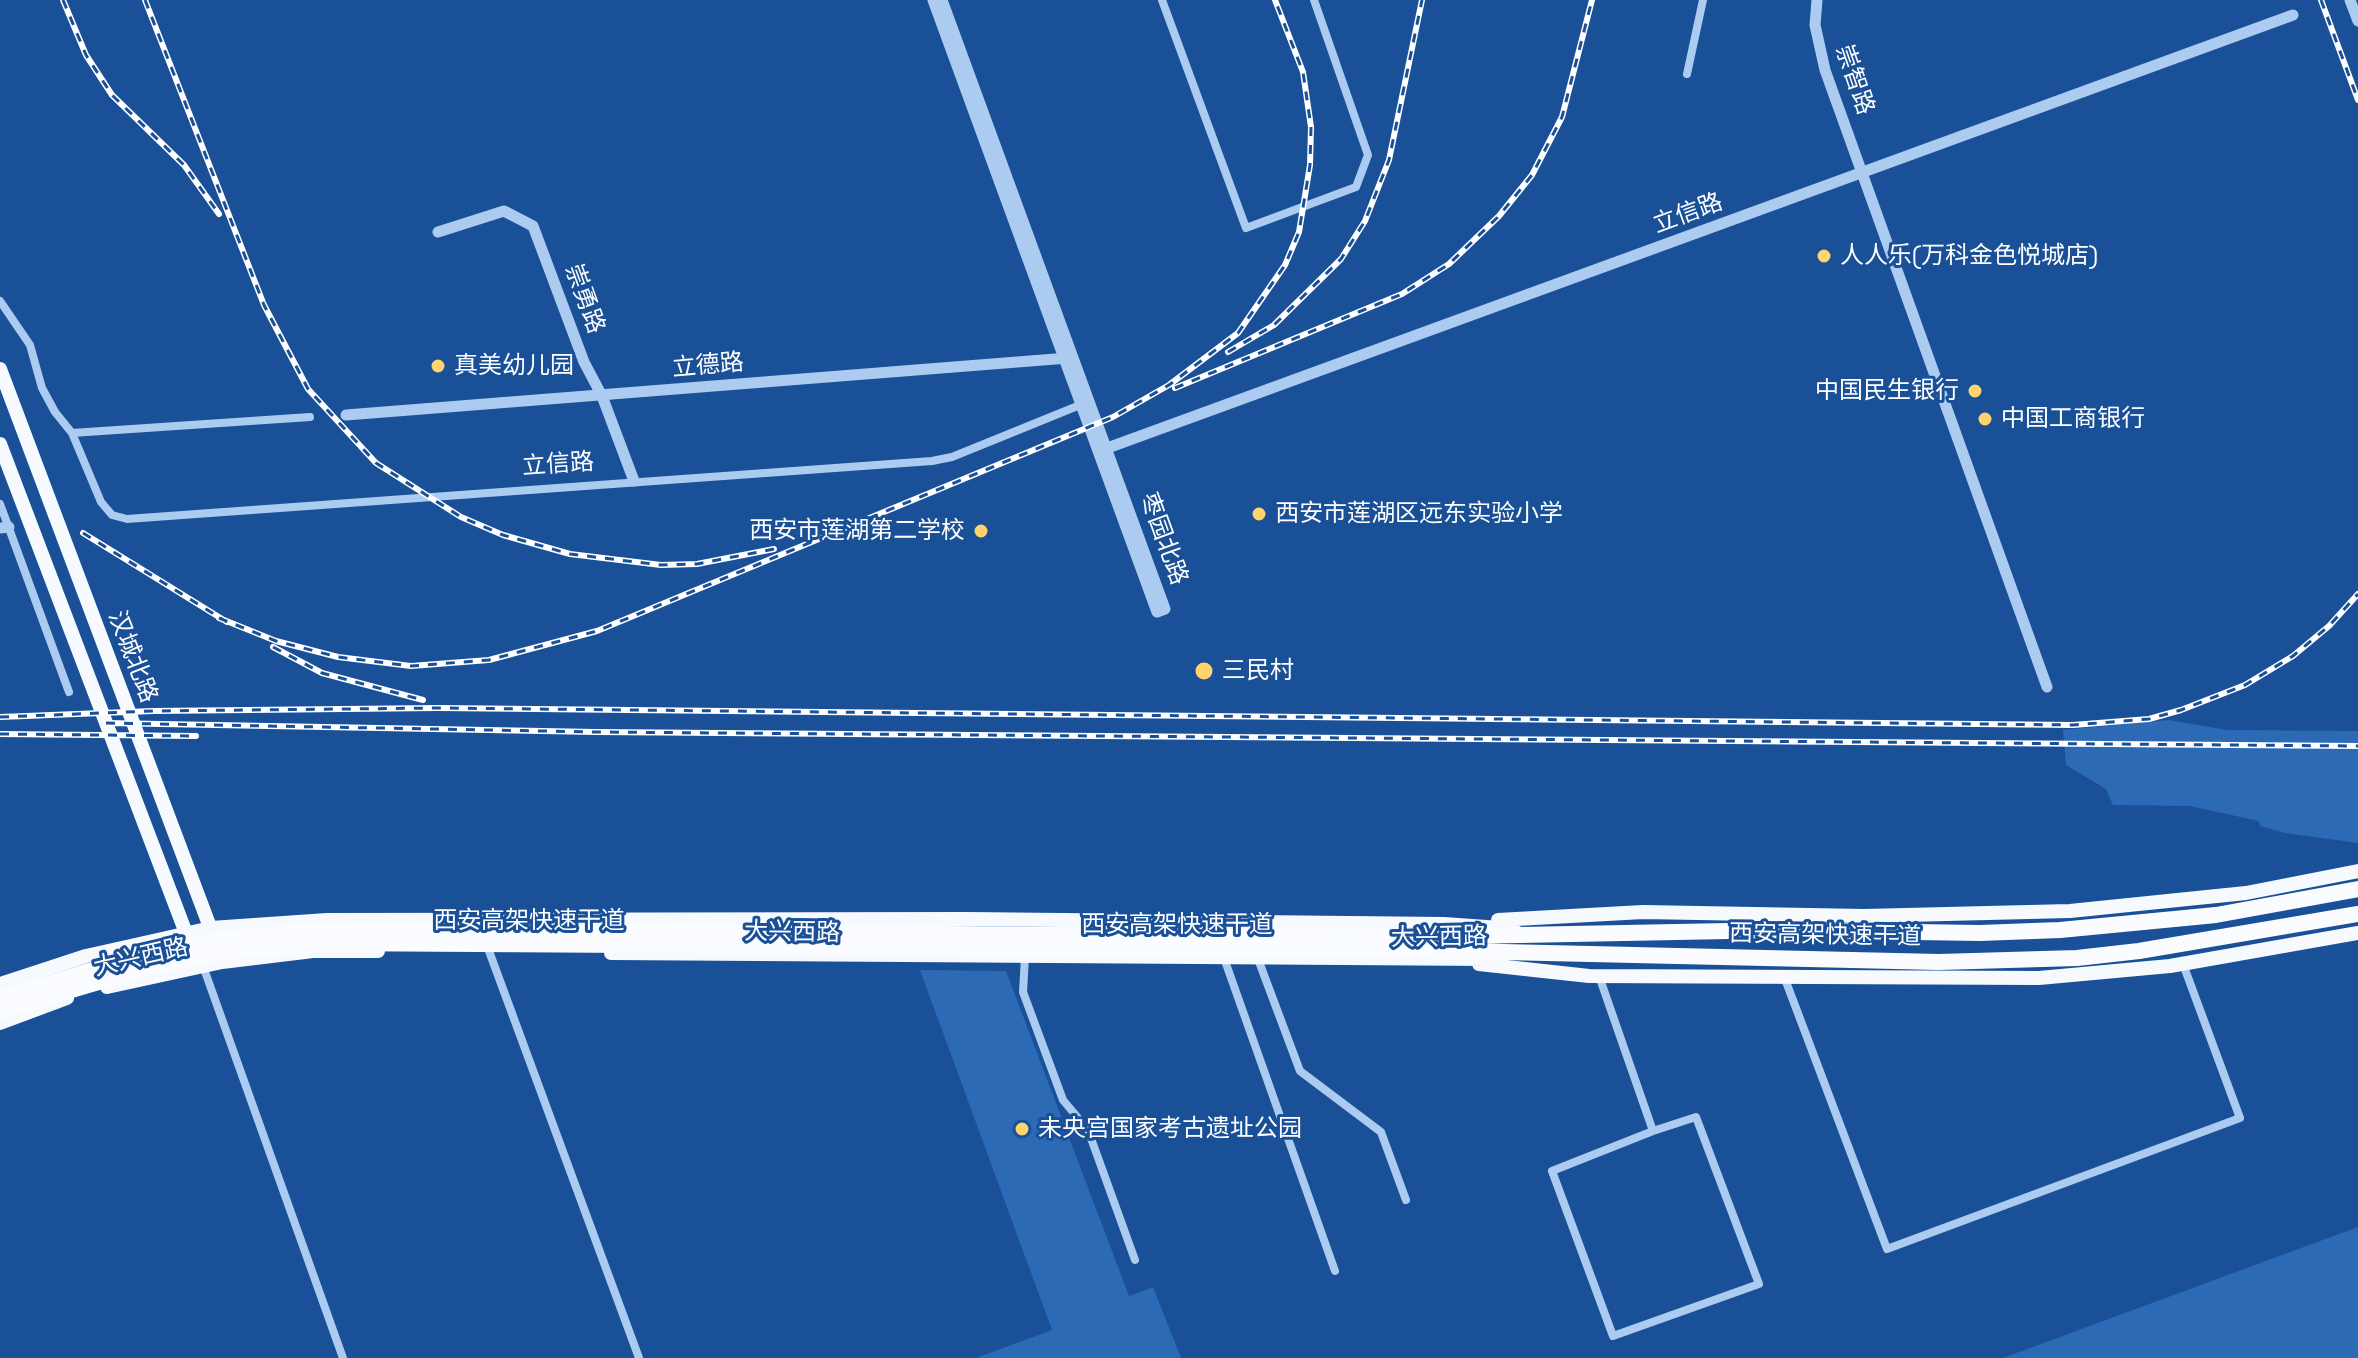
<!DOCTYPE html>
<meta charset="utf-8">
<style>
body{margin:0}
canvas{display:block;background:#195097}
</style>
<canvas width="2358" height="1358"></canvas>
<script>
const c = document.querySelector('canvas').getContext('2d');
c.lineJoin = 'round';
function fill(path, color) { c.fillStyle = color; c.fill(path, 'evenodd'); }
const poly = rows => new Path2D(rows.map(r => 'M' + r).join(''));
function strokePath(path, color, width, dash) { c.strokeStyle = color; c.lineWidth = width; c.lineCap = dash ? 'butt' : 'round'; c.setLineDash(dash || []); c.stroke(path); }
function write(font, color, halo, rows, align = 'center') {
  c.font = font + ' "Space Grotesk","Noto Sans SC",sans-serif'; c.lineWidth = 6; c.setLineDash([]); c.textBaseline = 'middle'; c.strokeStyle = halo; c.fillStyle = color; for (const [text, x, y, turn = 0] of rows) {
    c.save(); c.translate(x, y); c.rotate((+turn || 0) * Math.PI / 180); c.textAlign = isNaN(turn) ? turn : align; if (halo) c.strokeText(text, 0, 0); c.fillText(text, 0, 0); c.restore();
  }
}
const green = poly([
 [2169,720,2227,730,2358,731,2358,843,2285,833,2260,826,2259,821,2190,806,2113,805,2106,789,2066,765,2063,730],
 [920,970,1006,971,1129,1296,1153,1287,1181,1358,976,1358,1052,1330],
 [2358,1227,2358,1358,2003,1358]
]);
const minor = poly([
 [1162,0,1246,228,1356,187,1368,155,1314,0],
 [1687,74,1703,0],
 [0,301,30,345,42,388,55,412,72,433,101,502,112,515,127,519,932,461,952,457,1085,403],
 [72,433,310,417],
 [0,504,69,692],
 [489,951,639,1358],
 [1025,957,1023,992,1063,1100,1088,1130,1135,1260],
 [1224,958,1335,1271],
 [1258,959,1300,1071,1381,1132,1406,1200],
 [203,966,343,1358],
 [1599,976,1653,1131,1552,1171,1613,1336,1759,1284,1696,1117,1653,1131],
 [1785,979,1887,1249,2240,1118,2183,964]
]);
const tertiary = poly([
 [933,0,1157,612,1165,609,942,0],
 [1817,0,1815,25,1825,70,2047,687],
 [2350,0,2358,21],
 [438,232,504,211,533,226,584,362,602,396,634,481],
 [346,415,1068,358],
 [1102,450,2293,15],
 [0,528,9,527]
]);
const primary = poly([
 [0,369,213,935],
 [0,444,189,941],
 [1498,920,1643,912,1864,916,2070,911,2246,893,2358,871],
 [611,953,1490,959],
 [1479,964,1589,976,2039,978,2170,966,2358,933],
 [0,984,86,956,211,928,327,920,967,919,1444,924,1514,929],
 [107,987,222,962,313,951,378,951],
 [0,1023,67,998]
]);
const trunk = poly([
 [0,999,137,956,225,939,323,930,1415,937,1781,930,1980,933,2060,930,2216,915,2358,889],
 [0,1011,156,965,222,952,321,943,1416,950,1939,962,2077,958,2139,951,2358,914]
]);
const rail = poly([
 [63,0,86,55,112,95,184,165,219,214],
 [145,0,264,305,308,389,376,463,461,517,503,535,570,554,661,565,697,564,774,549],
 [2321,0,2358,100],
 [1228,352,1274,325,1341,259,1365,221,1389,160,1422,0],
 [1175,388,1402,294,1449,264,1499,216,1532,175,1562,117,1592,0],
 [83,533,227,622],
 [219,618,276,641,338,657,411,666,489,660,597,631,1113,417,1169,385,1238,333,1285,265,1299,232,1310,165,1311,127,1303,72,1275,0],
 [273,647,322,673,423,700],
 [0,717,153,711,438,708,2073,725,2149,719,2181,710,2245,685,2293,656,2329,626,2358,594],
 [106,723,596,732,2358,746],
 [0,734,196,736]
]);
const markers = [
 [1824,256,8,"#ffd46c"],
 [438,366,8,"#ffd46c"],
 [1975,391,8,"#ffd46c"],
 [1985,419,8,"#ffd46c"],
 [1259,514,8,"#ffd46c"],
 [981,531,8,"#ffd46c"],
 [1204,671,10,"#ffd46c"],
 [1022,1129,8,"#ffd46c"]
];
const streetNames = [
 ["崇智路",1854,80,71],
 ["立信路",1688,214,-20],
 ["崇勇路",584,299,70],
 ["立德路",708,366,-5],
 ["立信路",558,465,-4],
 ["枣园北路",1163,539,70],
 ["汉城北路",132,657,69],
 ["西安高架快速干道",529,921],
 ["西安高架快速干道",1177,925],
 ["大兴西路",792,933,1],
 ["西安高架快速干道",1825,936,1],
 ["大兴西路",1439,938,-1],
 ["大兴西路",141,958,-13]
];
const poiNames = [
 ["人人乐(万科金色悦城店)",1840,256],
 ["真美幼儿园",454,366],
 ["中国民生银行",1959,391,"right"],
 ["中国工商银行",2001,419],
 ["西安市莲湖区远东实验小学",1275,514],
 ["西安市莲湖第二学校",965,531,"right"],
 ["三民村",1222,671],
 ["未央宫国家考古遗址公园",1038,1129]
];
fill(green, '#2d6ab5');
strokePath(minor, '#accbf1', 8);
strokePath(tertiary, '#accbf1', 11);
strokePath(primary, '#f6faff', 14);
strokePath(trunk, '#fafcff', 16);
strokePath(rail, '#fff', 6);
strokePath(rail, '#195097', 3, [9]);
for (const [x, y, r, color] of markers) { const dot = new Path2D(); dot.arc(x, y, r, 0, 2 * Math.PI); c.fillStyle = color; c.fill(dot); strokePath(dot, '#195097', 3); }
write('24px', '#fff', '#195097', streetNames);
write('24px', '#fff', '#195097', poiNames, 'left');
</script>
